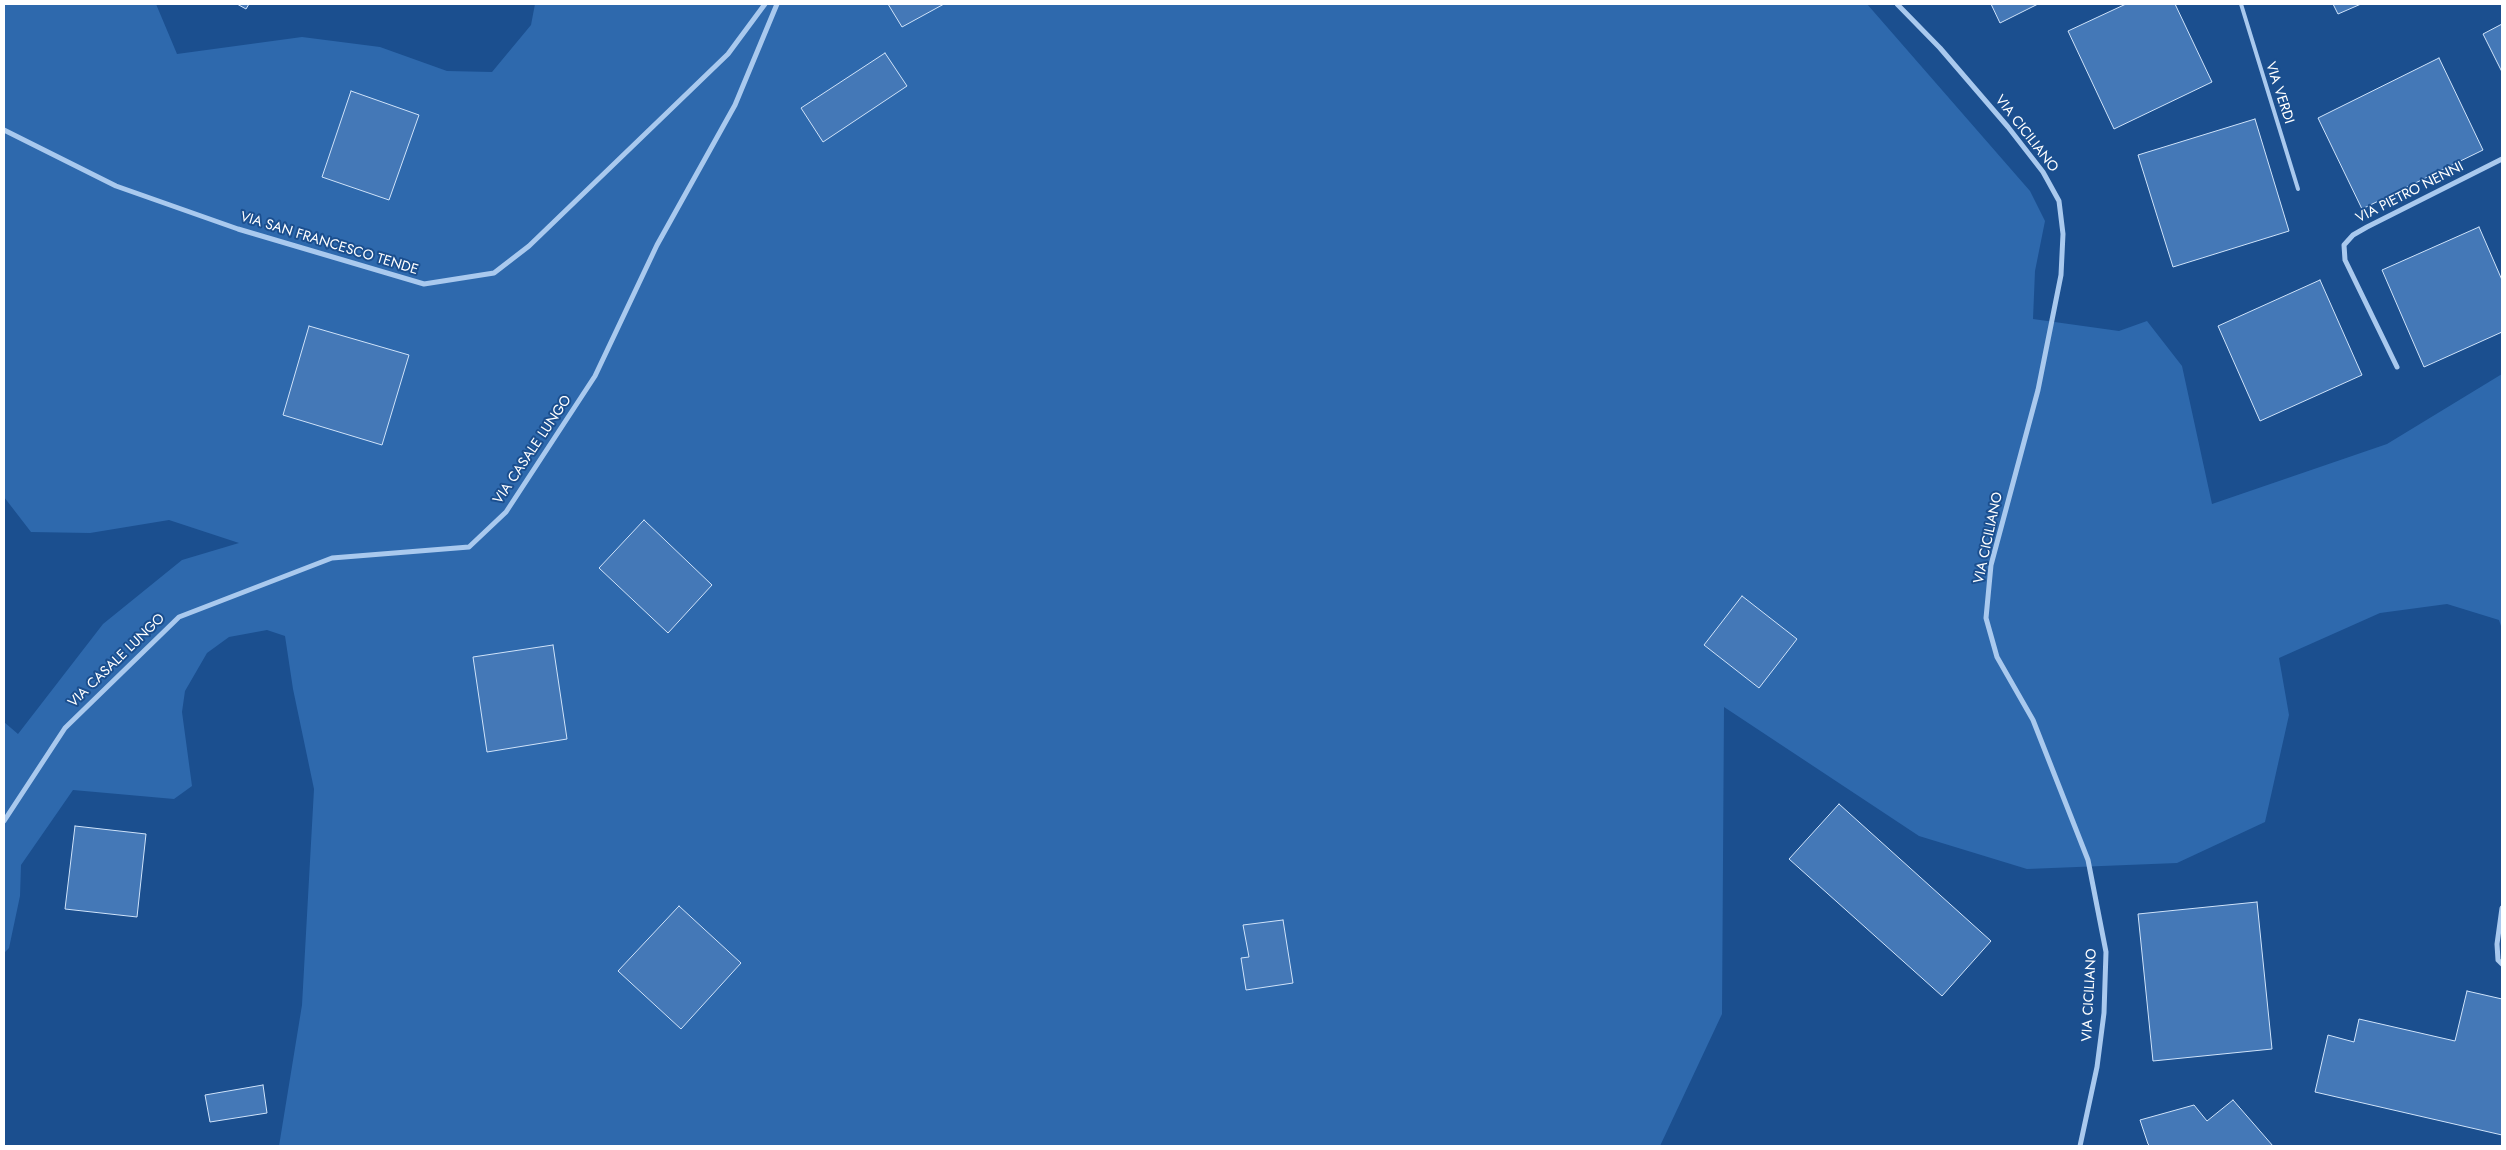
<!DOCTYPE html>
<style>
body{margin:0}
#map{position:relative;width:2506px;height:1150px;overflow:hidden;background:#1b4f8f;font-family:Jost,sans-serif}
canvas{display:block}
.frame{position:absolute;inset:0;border:5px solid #fff;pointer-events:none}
</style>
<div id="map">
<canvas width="2506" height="1150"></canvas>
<div class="frame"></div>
</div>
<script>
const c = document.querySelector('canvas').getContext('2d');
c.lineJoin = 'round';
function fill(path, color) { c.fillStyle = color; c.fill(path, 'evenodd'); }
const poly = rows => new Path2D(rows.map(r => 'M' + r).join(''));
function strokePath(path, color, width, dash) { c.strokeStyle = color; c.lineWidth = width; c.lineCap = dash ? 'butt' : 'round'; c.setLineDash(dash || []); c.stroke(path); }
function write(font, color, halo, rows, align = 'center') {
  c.font = font + ' Jost,sans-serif'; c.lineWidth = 4; c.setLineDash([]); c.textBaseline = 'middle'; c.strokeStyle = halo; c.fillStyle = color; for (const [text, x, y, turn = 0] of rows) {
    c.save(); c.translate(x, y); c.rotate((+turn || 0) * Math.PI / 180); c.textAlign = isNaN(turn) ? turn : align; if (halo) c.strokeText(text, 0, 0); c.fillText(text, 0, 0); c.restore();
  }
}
const green = poly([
 [4,4,156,4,177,54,302,37,380,47,447,71,492,72,531,25,535,4,1867,4,2030,191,2045,221,2035,271,2033,319,2119,331,2147,321,2182,366,2212,504,2387,444,2502,374,2502,629,2499,620,2447,604,2380,613,2279,658,2289,715,2265,822,2177,863,2027,869,1919,836,1724,707,1722,1014,1660,1146,279,1146,302,1005,314,789,293,689,285,636,267,630,229,637,207,653,185,691,182,712,192,786,174,799,73,790,21,865,20,896,9,948,4,953,4,722,18,734,103,624,182,560,239,543,169,520,90,533,31,532,4,497]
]);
const building = poly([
 [237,4,249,4,246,9,237,4],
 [888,4,944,4,902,27,888,4],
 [1991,4,2038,4,2000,23,1991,4],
 [2126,4,2175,4,2212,82,2114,129,2068,31,2126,4],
 [2333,4,2361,4,2338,14,2333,4],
 [2502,24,2502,72,2483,34,2502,24],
 [885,53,907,86,823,142,801,108,885,53],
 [2439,58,2483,150,2362,209,2318,118,2439,58],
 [351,91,419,115,389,200,322,177,351,91],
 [2255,119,2289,231,2173,267,2138,155,2255,119],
 [2479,227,2502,280,2502,332,2424,367,2382,270,2479,227],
 [2320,280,2362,375,2260,421,2218,326,2320,280],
 [309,326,409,355,382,445,283,415,309,326],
 [644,520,712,585,668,633,599,568,644,520],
 [1742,596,1797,639,1759,688,1704,645,1742,596],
 [553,645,567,739,487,752,473,657,553,645],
 [1839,804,1991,941,1942,996,1789,859,1839,804],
 [75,826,146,834,137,917,65,909,75,826],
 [2257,902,2272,1049,2153,1061,2138,914,2257,902],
 [679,906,741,963,681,1029,618,971,679,906],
 [1283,920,1293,983,1246,990,1241,958,1249,957,1243,925,1283,920],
 [2467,991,2502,999,2502,1135,2315,1092,2328,1035,2354,1042,2359,1019,2455,1041,2467,991],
 [263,1085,267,1113,210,1122,205,1095,263,1085],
 [2233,1100,2273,1146,2150,1146,2148,1144,2140,1120,2194,1105,2207,1121,2233,1100]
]);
const lane = poly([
 [2241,4,2298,189]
]);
const street = poly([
 [1897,4,1940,48,2008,127,2043,172,2059,201,2063,234,2061,275,2038,390,1991,565,1986,618,1997,657,2033,720,2088,860,2106,952,2104,1013,2097,1067,2080,1146],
 [4,130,116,186,238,229,424,284,494,273,529,246,728,54,765,4],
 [2397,367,2345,260,2344,245,2353,235,2367,227,2502,159],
 [4,821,65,728,179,617,332,558,469,547,506,512,595,376,657,245,735,105,777,4],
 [2502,908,2497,944,2498,960,2502,964]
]);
const streetNames = [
 ["VIA VERDI",2279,93,72],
 ["VIA CICILIANO",2026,134,52],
 ["VIA PIETRO NENNI",2410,193,-27],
 ["VIA SAN FRANCESCO TENDE",329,244,17],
 ["VIA CASALE LUNGO",533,450,-56],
 ["VIA CICILIANO",1989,538,-78],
 ["VIA CASALE LUNGO",117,661,-44],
 ["VIA CICILIANO",2090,995,-87]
];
fill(green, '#2e69ad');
fill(building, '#4478b7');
strokePath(building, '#cfe3fa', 1);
strokePath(lane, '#a9c9ee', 4);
strokePath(street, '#a9c9ee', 5);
write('14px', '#fff', '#1b4f8f', streetNames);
</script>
